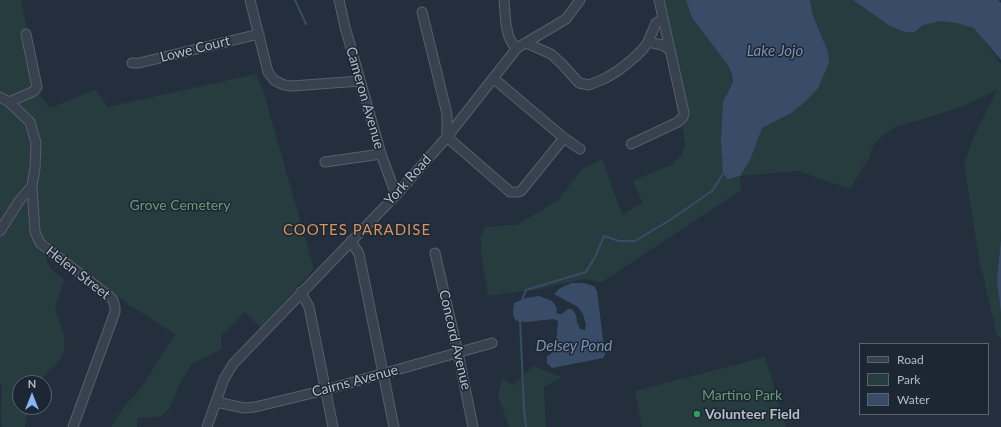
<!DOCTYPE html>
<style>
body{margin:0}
#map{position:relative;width:1001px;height:427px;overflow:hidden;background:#242f3e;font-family:Lato,sans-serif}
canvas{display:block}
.legend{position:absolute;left:859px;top:343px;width:130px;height:72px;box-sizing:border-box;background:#1d2633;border:1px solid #59626f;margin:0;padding:5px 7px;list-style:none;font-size:12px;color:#b4bcc9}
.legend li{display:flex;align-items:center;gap:8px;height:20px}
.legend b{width:20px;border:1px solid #59626f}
.north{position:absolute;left:12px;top:375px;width:40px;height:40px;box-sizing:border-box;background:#1d2633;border:1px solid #59626f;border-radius:50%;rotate:0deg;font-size:11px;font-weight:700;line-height:16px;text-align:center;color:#b4bcc9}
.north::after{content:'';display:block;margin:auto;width:14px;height:18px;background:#8ab4f8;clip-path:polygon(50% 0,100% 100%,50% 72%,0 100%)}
</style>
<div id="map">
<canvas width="1001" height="427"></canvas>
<ul class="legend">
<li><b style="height:5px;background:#38414e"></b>Road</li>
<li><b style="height:11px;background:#263c3f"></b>Park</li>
<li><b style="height:11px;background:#394c67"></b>Water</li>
</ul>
<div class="north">N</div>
</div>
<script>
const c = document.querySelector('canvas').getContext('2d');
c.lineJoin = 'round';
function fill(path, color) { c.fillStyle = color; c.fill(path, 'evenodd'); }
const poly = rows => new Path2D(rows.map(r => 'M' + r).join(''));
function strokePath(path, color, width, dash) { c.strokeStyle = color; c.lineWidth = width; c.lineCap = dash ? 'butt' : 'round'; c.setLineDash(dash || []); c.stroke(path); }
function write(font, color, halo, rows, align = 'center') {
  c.font = font + ' Lato,sans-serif'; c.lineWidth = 3; c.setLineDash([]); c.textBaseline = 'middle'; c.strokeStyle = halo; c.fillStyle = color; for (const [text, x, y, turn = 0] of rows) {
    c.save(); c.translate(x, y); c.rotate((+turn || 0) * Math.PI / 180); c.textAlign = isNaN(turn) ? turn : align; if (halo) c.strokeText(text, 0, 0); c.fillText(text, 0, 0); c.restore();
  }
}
const green = poly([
 [0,0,21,0,39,84,34,95,38,93,50,108,95,90,108,107,256,74,262,87,314,269,261,328,245,312,222,335,221,349,192,364,181,381,169,409,160,417,137,418,137,427,111,427,123,408,141,388,175,334,129,305,54,249,47,240,46,260,51,269,64,280,55,307,64,335,64,352,58,363,45,374,40,383,20,383,20,407,29,407,25,427,2,427,1,415,2,385,0,383],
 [660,0,686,0,692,18,728,65,732,75,733,82,723,102,762,128,828,52,812,13,810,0,853,0,890,26,915,32,923,25,941,21,956,23,974,28,982,36,1001,64,1001,238,997,280,1001,314,1001,338,997,335,979,259,964,164,975,134,997,90,961,107,893,128,874,143,869,158,850,189,798,171,740,176,741,190,602,282,584,279,539,289,488,296,481,254,481,237,485,227,517,225,558,200,581,170,602,159,622,214,643,203,633,181,663,168,671,166,682,154,685,145,682,119],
 [765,357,786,427,642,427,635,391],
 [533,366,562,377,544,387,546,427,509,427,498,395,502,379,513,385]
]);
const water = poly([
 [686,0,810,0,812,13,828,52,829,63,818,88,806,101,791,113,762,128,750,160,740,176,728,179,723,174,721,140,723,102,733,82,732,74,728,65,692,18],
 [853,0,998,0,1001,3,1001,60,974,28,956,23,941,21,923,25,915,32,905,32,890,26],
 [1001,238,1001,314,997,280],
 [572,283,584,283,594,286,597,291,605,355,603,358,552,368,547,363,547,356,551,354,556,344,558,321,553,319,527,322,517,321,514,318,513,311,514,303,526,298,539,296,552,301,555,305,557,309,556,312,558,314,562,314,568,309,572,309,576,315,577,323,580,329,585,330,586,325,583,314,578,307,554,294,560,288]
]);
const stream = poly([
 [295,0,306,24],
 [522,300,526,290,586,272,595,257,604,236,619,241,635,241,670,220,712,191,723,174],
 [520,320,524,409,526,427]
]);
const minor = poly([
 [250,0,268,72,274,80,284,85,292,86,360,81],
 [339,0,345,27,381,154,396,195],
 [504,0,506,25,509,37,512,43,517,48],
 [422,12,447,114,447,137,508,190,510,192,518,192,521,191,564,138],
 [648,42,662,45,670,50],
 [526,43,551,54,562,64,579,83,589,85,606,78,619,70,635,57,643,49,648,42,656,23,663,19],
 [132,63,139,63,259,34],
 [493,78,564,138,580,149],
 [0,97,9,102,30,122,36,143,35,168,32,186,19,201,0,231],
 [9,102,34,91,37,87,26,34],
 [631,144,678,122,683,117,684,113,659,0],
 [325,162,381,154],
 [32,186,35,232,40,243,108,295,113,300,115,307,115,312,73,427],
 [351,241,359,254,394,427],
 [435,253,458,353,473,427],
 [301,292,309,307,333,427],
 [216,402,244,408,255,407,325,390,492,343],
 [207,427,224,379,233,364,396,195,447,137,517,48,566,19,580,0]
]);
const markers = [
 [697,414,4,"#2e9e5b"]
];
const streetNames = [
 ["Lowe Court",195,49,-14],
 ["Cameron Avenue",365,98,74],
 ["York Road",408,180,-48],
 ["Helen Street",78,273,38],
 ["Concord Avenue",455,340,77],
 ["Cairns Avenue",355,381,-15]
];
const parkNames = [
 ["Grove Cemetery",180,205],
 ["Martino Park",742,395]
];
const poiNames = [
 ["Volunteer Field",705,414]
];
const waterNames = [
 ["Lake Jojo",775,51],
 ["Delsey Pond",574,346]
];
const neighbourhoodNames = [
 ["COOTES PARADISE",357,230]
];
fill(green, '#263c3f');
fill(water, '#394c67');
strokePath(stream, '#394c67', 2);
strokePath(minor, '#565f6c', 11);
strokePath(minor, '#38414e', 9);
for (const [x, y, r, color] of markers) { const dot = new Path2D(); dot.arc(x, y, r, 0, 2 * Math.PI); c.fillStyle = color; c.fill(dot); strokePath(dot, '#1d2633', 1.5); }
write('14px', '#b4bcc9', '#1d2633', streetNames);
write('14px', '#6b9a76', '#1d2633', parkNames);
write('bold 14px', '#b4bcc9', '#1d2633', poiNames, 'left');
write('italic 15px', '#7c92b1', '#1d2633', waterNames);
c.letterSpacing = '1px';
write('15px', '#d59563', '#1d2633', neighbourhoodNames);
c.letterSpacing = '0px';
</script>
